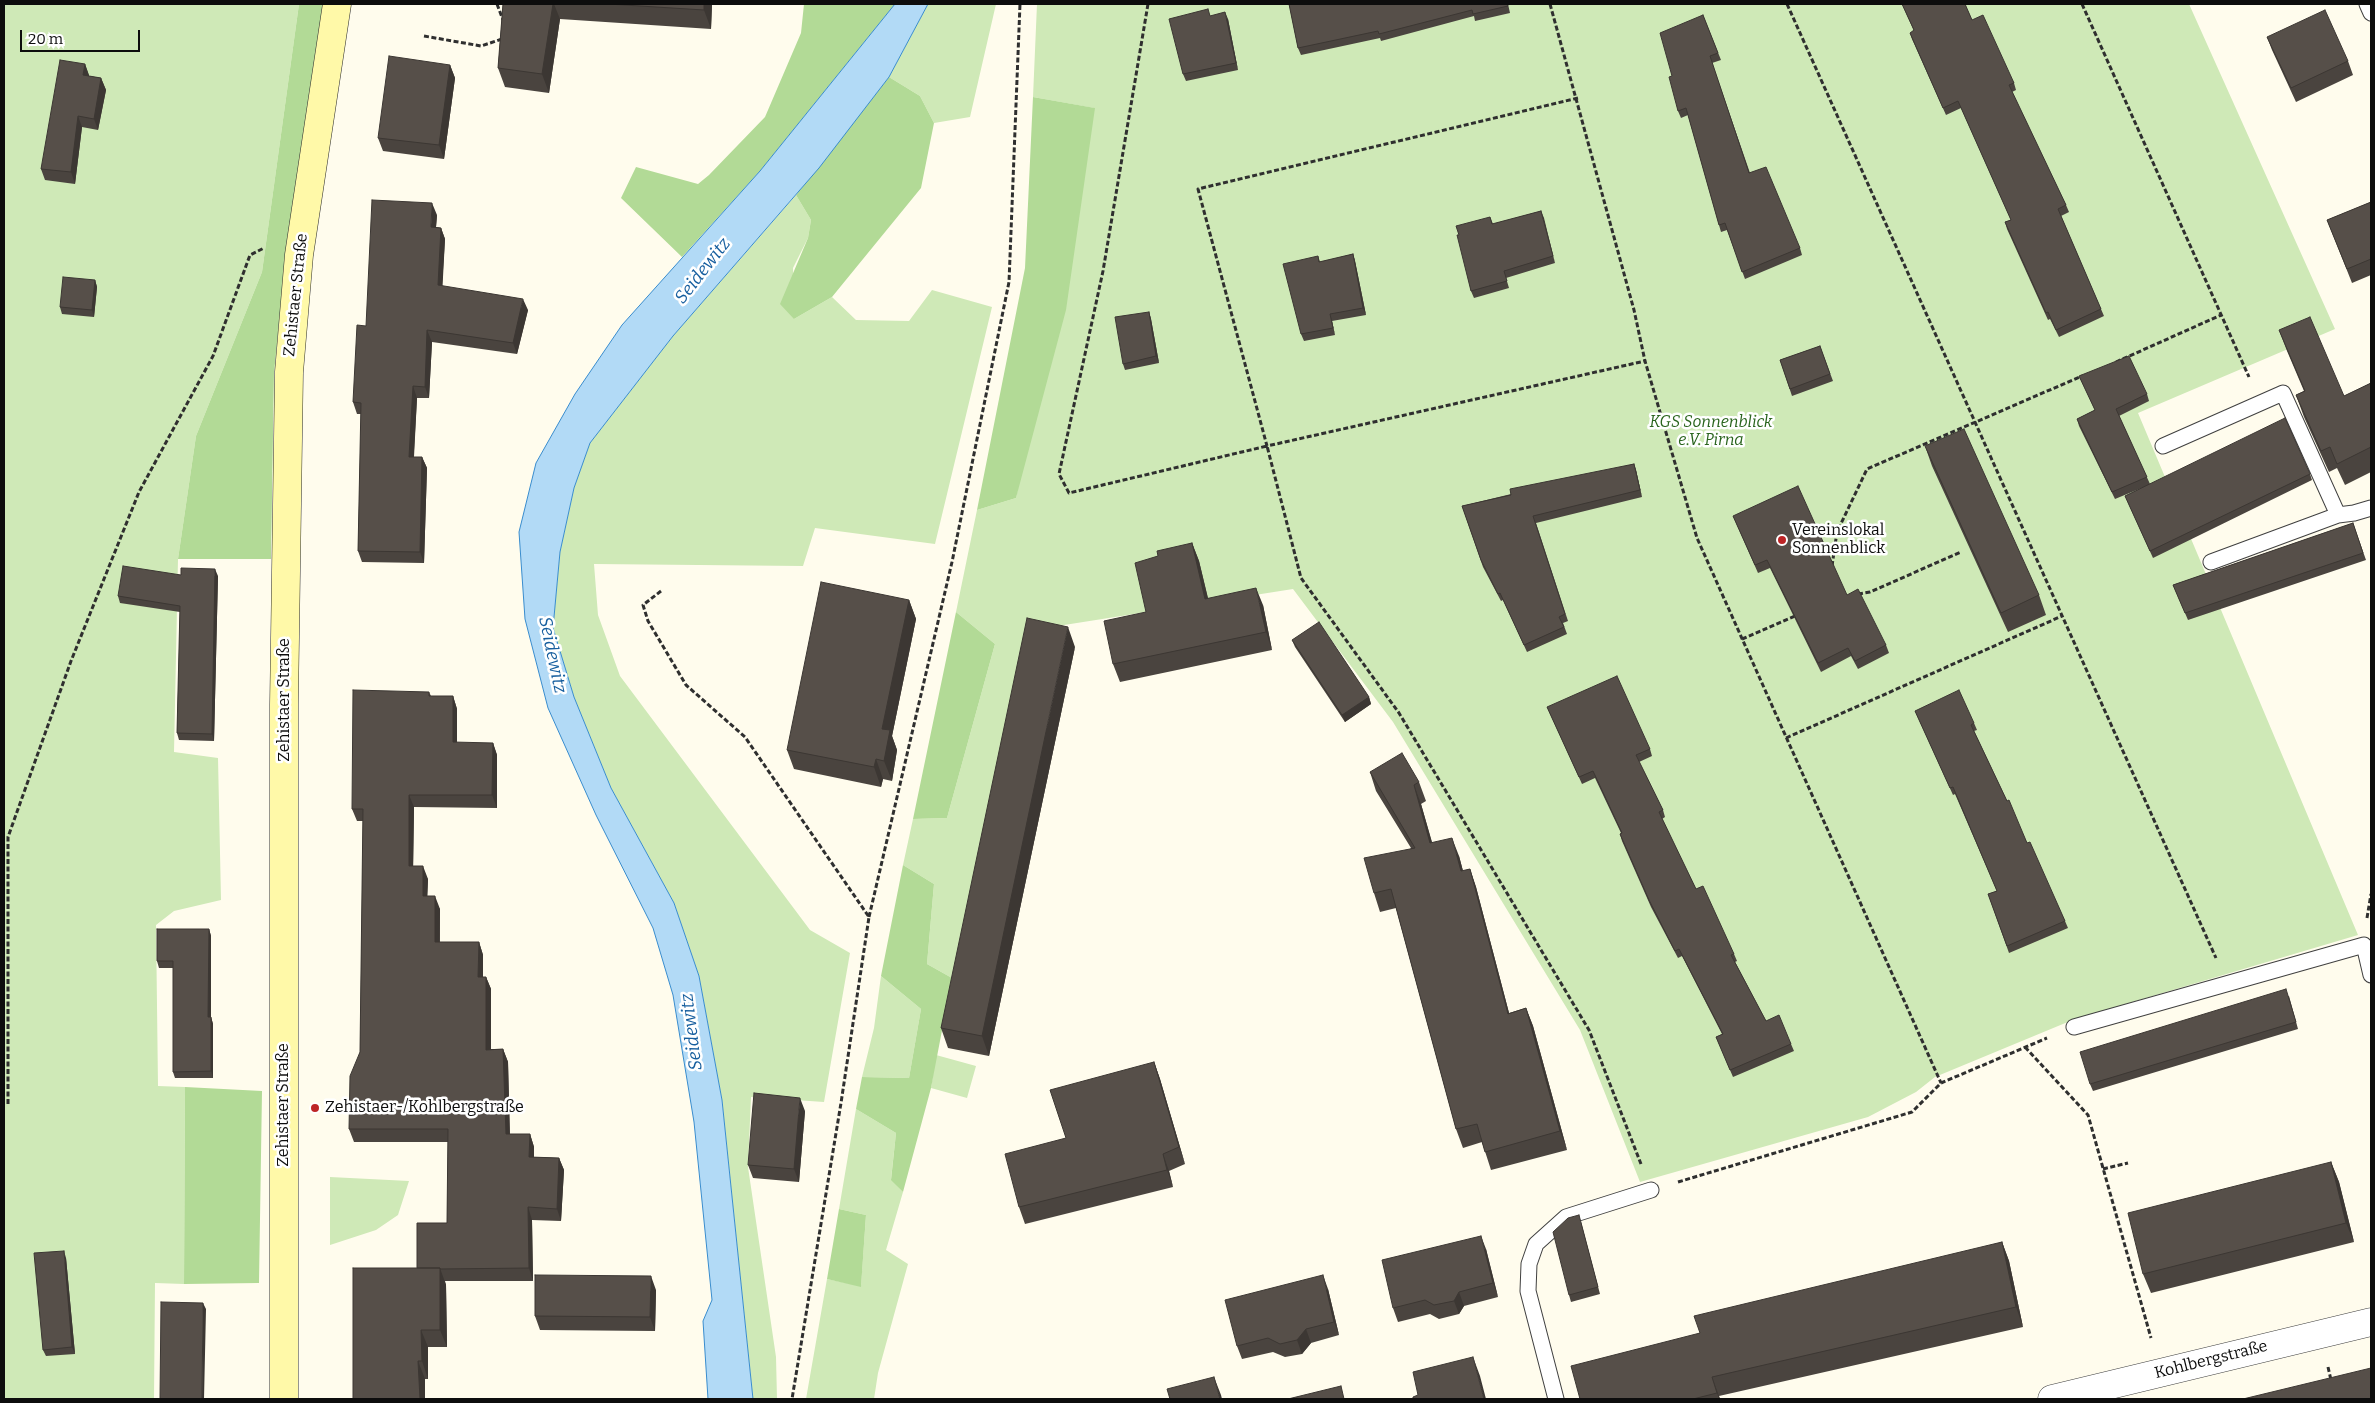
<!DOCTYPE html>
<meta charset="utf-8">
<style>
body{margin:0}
#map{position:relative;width:2375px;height:1403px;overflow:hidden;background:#fffced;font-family:Bitter,serif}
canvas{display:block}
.frame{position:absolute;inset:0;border:5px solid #0d0d0d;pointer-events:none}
.scale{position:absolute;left:20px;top:30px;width:120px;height:22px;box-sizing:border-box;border:2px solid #0d0d0d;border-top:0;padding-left:6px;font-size:15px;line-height:18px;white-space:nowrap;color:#0d0d0d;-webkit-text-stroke:4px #fff;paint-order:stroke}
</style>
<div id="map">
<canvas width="2375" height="1403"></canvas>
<div class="frame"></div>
<div class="scale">20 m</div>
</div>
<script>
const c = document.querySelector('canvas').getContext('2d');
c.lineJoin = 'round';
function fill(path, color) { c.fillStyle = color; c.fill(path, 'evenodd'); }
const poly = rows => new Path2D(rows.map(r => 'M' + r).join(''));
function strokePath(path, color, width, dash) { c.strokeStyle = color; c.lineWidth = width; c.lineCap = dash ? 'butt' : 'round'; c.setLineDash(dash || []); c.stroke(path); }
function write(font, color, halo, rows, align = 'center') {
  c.font = font + ' Bitter,serif'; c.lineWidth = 5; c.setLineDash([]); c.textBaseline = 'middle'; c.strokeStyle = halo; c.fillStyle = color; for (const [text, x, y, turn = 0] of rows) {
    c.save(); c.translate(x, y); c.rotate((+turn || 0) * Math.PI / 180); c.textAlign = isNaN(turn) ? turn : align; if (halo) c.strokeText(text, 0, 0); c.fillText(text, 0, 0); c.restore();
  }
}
const green = poly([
 [4,4,299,4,262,272,196,436,178,559,174,752,218,758,221,900,174,911,156,925,158,1086,185,1087,184,1284,155,1283,154,1399,4,1399],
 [928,4,996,4,970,117,934,123,920,96,889,77],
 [1037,4,2189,4,2335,329,2138,413,2358,935,2075,1019,1935,1077,1916,1092,1868,1117,1640,1182,1580,1030,1393,722,1293,589,1026,631,952,978,927,964,934,884,903,865,913,819,947,818,995,644,956,612,977,510,1016,498,1094,108,1033,97],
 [796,195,811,220,808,238,793,268,794,319,832,297,856,320,909,321,932,290,992,307,935,544,815,528,803,566,594,564,598,615,620,676,810,930,850,953,824,1102,751,1097,748,1167,776,1357,777,1399,753,1399,722,1100,699,976,674,903,611,788,574,697,553,628,560,552,574,488,590,443,673,336],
 [881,976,921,1009,909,1078,862,1077,874,1028],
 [936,1055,976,1066,967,1098,931,1088],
 [856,1109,896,1133,891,1179,903,1192,886,1250,908,1264,878,1373,874,1399,806,1399,827,1279,861,1286,866,1215,839,1209],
 [330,1177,409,1181,398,1215,376,1230,330,1245]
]);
const forest = poly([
 [299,4,326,4,286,253,274,373,271,559,178,559,196,436,262,272],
 [804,4,895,4,760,171,682,257,621,198,636,167,698,184,709,175,765,117,801,33],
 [889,77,920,96,934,123,921,188,832,297,794,319,780,304,808,238,811,220,796,195],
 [1033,97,1095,108,1066,310,1016,498,977,510,1025,268],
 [956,612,995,644,947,818,913,819],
 [903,865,934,884,927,964,952,978,931,1088,903,1192,891,1180,896,1133,856,1109,862,1077,909,1078,921,1009,881,976],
 [185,1087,262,1091,259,1283,184,1284],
 [839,1209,866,1215,861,1287,827,1279]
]);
const water = poly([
 [895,4,928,4,889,77,819,168,673,336,590,443,574,488,560,552,553,628,574,697,611,788,674,903,699,976,722,1100,753,1399,708,1399,703,1321,712,1300,694,1122,673,995,653,928,596,815,548,708,525,619,519,532,536,463,575,394,622,325,760,171,895,4]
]);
const path = poly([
 [497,4,503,20],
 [1148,4,1103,271,1059,474,1069,493,1267,446,1301,578,1399,713,1589,1030,1641,1164],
 [1550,4,1634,310,1645,361,1697,538,1941,1083],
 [1787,4,2216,958],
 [2082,4,2249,377],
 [424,36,481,46,502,39],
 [1578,98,1198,189,1267,446,1645,361],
 [2116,362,2221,315],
 [1832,566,1837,532,1867,469,2082,376],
 [661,591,643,605,648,621,686,685,745,737,869,917,841,1103,792,1399],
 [1858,594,1870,592,1961,552],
 [1742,639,1795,616],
 [1786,738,2062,616],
 [869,917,952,562,1009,282,1020,4],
 [2367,918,2371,894],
 [2025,1047,2088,1115,2151,1338],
 [8,1104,8,837,71,661,139,492,213,356,250,255,264,248],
 [2103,1169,2128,1163],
 [1678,1182,1912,1112,1941,1083,2047,1038],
 [2328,1367,2331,1380]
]);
const service = poly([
 [2367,4,2371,13],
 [2163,446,2283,393,2338,515],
 [2211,562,2338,515,2354,513,2371,508],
 [2074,1027,2364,945,2371,975],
 [1556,1399,1528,1291,1529,1264,1536,1244,1566,1217,1651,1190]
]);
const minor = poly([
 [2052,1399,2371,1322]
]);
const secondary = poly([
 [284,1399,284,704,289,372,299,255,337,4]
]);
const wall = poly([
 [503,4,712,4,711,29,560,19,549,93,505,87,498,68],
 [1289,4,1508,4,1510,13,1475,21,1474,16,1381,41,1380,38,1301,55,1298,48],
 [1902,4,1965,4,1972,20,2014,83,2016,90,2012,92,2066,205,2069,212,2061,216,2104,316,2059,337,2050,319,2048,320,2007,229,2005,222,2011,220,1961,108,1946,115,1912,39,1910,33,1914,31],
 [1703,15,1721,60,1712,63,1750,173,1800,248,1802,255,1745,279,1727,230,1721,232,1719,225,1688,115,1681,118,1678,111,1672,76],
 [1211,16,1228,19,1238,70,1186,81,1183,74],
 [2267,37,2348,61,2353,75,2296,102,2272,50],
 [85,64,89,76,101,78,106,90,98,130,82,127,75,184,45,180,41,169],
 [450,65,455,78,444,159,383,151,378,138],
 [2371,202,2371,275,2352,283,2327,220],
 [1541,211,1555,263,1506,278,1509,288,1474,298,1471,291,1459,235,1490,217,1493,224],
 [437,215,436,227,441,228,445,239,442,286,528,310,517,354,432,342,429,398,417,398,414,457,422,457,427,468,424,563,362,562,358,551,361,414,357,414,353,402,366,326],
 [1353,254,1355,261,1366,315,1332,321,1335,335,1304,341,1301,334,1318,256,1320,262],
 [95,280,97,287,94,317,62,314,60,307],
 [1149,312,1151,319,1159,363,1125,370,1123,364],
 [2279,330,2344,396,2371,383,2371,472,2345,485,2337,468,2329,472,2304,417,2296,395,2304,391,2287,351],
 [1820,346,1833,381,1792,396,1780,360],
 [2079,376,2147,394,2149,401,2119,416,2150,484,2310,474,2312,480,2153,558,2125,496,2144,487,2115,499,2079,426,2077,419,2095,410],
 [1925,446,2039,595,2046,615,2008,632,1932,466],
 [1634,464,1636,470,1642,497,1536,523,1568,621,1563,623,1567,634,1527,652,1503,600,1501,601,1483,567,1462,506],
 [1733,516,1847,595,1886,645,1889,653,1858,669,1851,656,1821,672,1770,568,1758,573],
 [2353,523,2366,560,2188,620,2173,585],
 [1192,543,1199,561,1208,598,1263,605,1272,650,1120,682,1113,664,1146,612,1158,556],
 [181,575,218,576,214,741,179,740,177,733,180,612,120,603,118,596],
 [909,600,916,619,892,736,897,750,892,781,883,779,881,787,794,769,787,750],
 [1292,640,1369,697,1371,704,1345,722,1295,647],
 [1075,647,989,1056,948,1048,941,1028],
 [429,692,431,696,453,696,457,709,457,743,493,743,497,755,497,808,414,807,413,866,428,879,427,896,440,909,440,942,479,942,483,955,483,977,486,977,491,989,491,1049,503,1049,508,1062,510,1134,530,1134,534,1147,534,1157,559,1158,564,1170,561,1221,532,1220,533,1281,445,1281,446,1285,447,1347,428,1347,428,1379,425,1379,425,1399,353,1399,417,1268,447,1223,448,1142,354,1142,349,1129,360,1052,363,821,357,821,352,809],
 [1547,707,1650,749,1652,756,1639,762,1663,810,1665,817,1662,819,1696,889,1734,954,1737,961,1735,962,1766,1021,1791,1044,1794,1051,1733,1077,1716,1037,1722,1034,1682,956,1678,958,1651,907,1622,841,1620,834,1621,833,1595,778,1582,784],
 [1915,711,1974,723,1977,730,1974,731,2027,843,2065,921,2068,928,2009,953,1988,894,1997,891,1955,794,1953,795],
 [1370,772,1419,782,1426,801,1421,804,1432,842,1459,856,1463,871,1470,869,1476,887,1509,1013,1526,1008,1533,1026,1567,1150,1491,1170,1482,1142,1463,1148,1456,1129,1396,908,1380,912,1374,893,1411,848,1376,791],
 [209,929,211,936,211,1017,213,1024,213,1078,175,1078,173,1072,173,968,159,968,157,961],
 [2289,996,2298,1029,2093,1091,2090,1084],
 [1154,1062,1160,1079,1185,1164,1169,1171,1173,1187,1025,1224,1019,1207],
 [805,1111,799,1182,753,1178,748,1165],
 [2331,1162,2339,1182,2354,1242,2151,1293,2143,1274],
 [1581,1222,1600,1294,1571,1302,1569,1295],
 [2002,1242,2009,1261,2023,1327,1719,1396,1720,1399,1580,1399,1700,1333],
 [1486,1249,1498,1297,1464,1306,1459,1314,1439,1319,1430,1314,1398,1322,1393,1308],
 [66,1258,75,1354,46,1356,43,1350],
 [1328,1289,1339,1335,1311,1343,1302,1354,1285,1357,1273,1352,1242,1359,1237,1346],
 [656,1290,655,1331,540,1330,535,1316]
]);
const shadedWall = poly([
 [553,4,554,4,560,19,549,93,542,74],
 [704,4,712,4,711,29,704,10],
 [1225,12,1228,19,1238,70,1236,63],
 [85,64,89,75,88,86,83,75],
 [450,65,455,78,444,159,439,145],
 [101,78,106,90,98,130,94,119],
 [78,116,82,127,75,184,71,172],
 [432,203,437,215,435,239,431,227],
 [1541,211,1544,218,1555,263,1553,256],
 [441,228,445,239,442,296,438,285],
 [1353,254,1355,261,1366,315,1363,308],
 [95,280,97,287,94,317,92,310],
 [523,299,528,310,517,354,513,343],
 [1149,312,1151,319,1159,363,1156,356],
 [1330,314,1332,321,1335,335,1333,328],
 [427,330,432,342,429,398,425,387],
 [413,386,417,398,413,468,409,457],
 [422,457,427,468,424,563,420,552],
 [1634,464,1636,470,1642,497,1640,490],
 [1192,543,1199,561,1212,616,1205,599],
 [215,569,218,576,214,741,212,734],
 [1256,588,1263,605,1272,650,1266,632],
 [909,600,916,619,892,736,897,750,892,781,884,761,882,729],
 [1068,627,1075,647,989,1056,982,1036],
 [453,696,457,709,457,755,453,742],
 [1369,697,1371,704,1345,722,1342,715],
 [493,743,497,755,497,808,492,795],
 [876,759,883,779,881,787,874,767],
 [1414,785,1421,804,1437,861,1430,843],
 [409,795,414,807,413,878,409,866],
 [1452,838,1459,856,1468,890,1461,871],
 [423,866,428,879,427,909,423,896],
 [1470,869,1476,887,1514,1032,1508,1014],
 [435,896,440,909,439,955,435,942],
 [209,929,211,936,211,1017,213,1024,213,1078,211,1071,208,1017],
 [479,942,483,955,483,989,478,977],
 [486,977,491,989,491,1062,486,1050],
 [1526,1008,1533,1026,1567,1150,1560,1131],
 [503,1049,508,1062,510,1146,506,1134],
 [1154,1062,1160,1079,1185,1164,1179,1147],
 [800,1098,805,1111,799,1182,794,1169],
 [530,1134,534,1147,534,1169,529,1157],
 [1163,1154,1169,1171,1173,1187,1167,1170],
 [559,1158,564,1170,561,1221,557,1209],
 [2331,1162,2339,1182,2354,1242,2346,1223],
 [528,1207,532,1220,533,1281,529,1268],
 [1481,1236,1486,1249,1498,1297,1493,1283],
 [2002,1242,2009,1261,2023,1327,2016,1307],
 [64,1251,66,1258,75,1354,72,1347],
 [440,1268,446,1285,447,1347,440,1330],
 [1323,1275,1328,1289,1339,1335,1334,1322],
 [651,1276,656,1290,655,1331,650,1317],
 [1459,1292,1464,1306,1459,1314,1454,1301],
 [203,1303,206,1309,204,1399,202,1399],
 [1306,1329,1311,1343,1302,1354,1297,1340],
 [421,1330,428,1347,428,1379,422,1361],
 [1473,1357,1480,1376,1486,1399,1484,1399],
 [418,1361,425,1379,425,1399,420,1399],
 [1214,1377,1221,1395,1222,1399,1220,1399],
 [1712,1377,1720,1399,1719,1399,1717,1393]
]);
const building = poly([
 [503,4,553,4,542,74,498,68,503,4],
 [608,4,704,4,704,10,608,4],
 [1289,4,1507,4,1508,6,1473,14,1472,10,1379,34,1378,31,1298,48,1289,4],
 [1902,4,1965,4,1972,20,1983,15,2014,83,2009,85,2066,205,2058,209,2101,309,2056,330,2048,312,2046,313,2005,222,2011,220,1958,101,1943,108,1910,33,1914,30,1902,4],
 [1208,9,1210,16,1225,12,1236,63,1183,74,1169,19,1208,9],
 [2325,10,2348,61,2291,88,2267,37,2325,10],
 [1703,15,1718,53,1710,56,1749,173,1766,167,1800,248,1742,272,1725,223,1719,225,1686,108,1678,111,1669,77,1672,76,1660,33,1703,15],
 [389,56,450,65,439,145,378,138,389,56],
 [60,60,85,64,83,75,101,78,94,119,78,116,71,172,41,169,60,60],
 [372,200,432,203,431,227,441,228,438,285,523,299,513,343,427,330,425,387,413,386,409,457,422,457,420,552,358,551,361,403,353,402,357,325,366,326,372,200],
 [2371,202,2371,259,2347,269,2327,220,2371,202],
 [1541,211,1553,256,1504,271,1507,281,1471,291,1457,235,1459,235,1456,226,1490,217,1492,224,1541,211],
 [1353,254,1363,308,1330,314,1333,328,1301,334,1283,264,1318,256,1319,262,1353,254],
 [63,277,95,280,92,310,60,307,63,277],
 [1149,312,1156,356,1123,364,1115,317,1149,312],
 [2310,317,2344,396,2371,383,2371,447,2337,464,2330,447,2321,451,2296,395,2305,391,2279,330,2310,317],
 [1820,346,1830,374,1790,389,1780,360,1820,346],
 [2129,356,2147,394,2116,409,2147,477,2112,492,2077,419,2095,410,2079,376,2129,356],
 [2285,418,2310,474,2150,551,2125,496,2285,418],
 [1964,429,2039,595,2001,613,1925,446,1964,429],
 [1634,464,1640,490,1533,516,1565,614,1559,617,1564,627,1524,645,1500,593,1498,594,1481,560,1462,506,1511,495,1510,489,1634,464],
 [1798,486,1847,595,1858,589,1886,645,1855,661,1848,648,1818,663,1767,560,1755,565,1733,516,1798,486],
 [2353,523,2363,553,2185,613,2173,585,2353,523],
 [1192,543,1205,599,1256,588,1266,632,1113,664,1104,621,1146,612,1135,563,1158,556,1157,551,1192,543],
 [123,566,181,575,181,568,215,569,212,734,177,733,180,606,118,596,123,566],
 [821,582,909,600,882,729,890,730,884,761,876,759,874,767,787,750,821,582],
 [1027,618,1068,627,982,1036,941,1028,1027,618],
 [1319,622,1369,697,1342,715,1292,640,1319,622],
 [1617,676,1650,749,1636,755,1663,810,1659,812,1696,889,1703,886,1734,954,1731,955,1766,1021,1779,1015,1791,1044,1730,1070,1716,1037,1723,1034,1679,949,1675,951,1649,900,1620,834,1622,833,1593,771,1579,777,1547,707,1617,676],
 [353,690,429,692,429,696,453,696,453,742,493,743,492,795,409,795,409,866,423,866,423,896,435,896,435,942,479,942,478,977,486,977,486,1050,503,1049,506,1134,530,1134,529,1157,559,1158,557,1209,528,1207,529,1268,440,1269,440,1268,417,1268,417,1223,447,1223,448,1129,349,1129,350,1076,360,1052,363,809,352,809,353,690],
 [1959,690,1974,723,1971,725,2007,801,2009,800,2027,843,2030,842,2065,921,2007,946,1988,894,1997,891,1953,787,1950,788,1915,711,1959,690],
 [1402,753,1419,782,1414,785,1430,843,1452,838,1461,871,1470,869,1508,1014,1526,1008,1560,1131,1485,1152,1477,1124,1456,1129,1391,889,1374,893,1364,858,1415,848,1370,772,1402,753],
 [157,929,209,929,208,1017,211,1017,211,1071,173,1072,173,961,157,961,157,929],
 [2286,989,2296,1022,2090,1084,2080,1052,2286,989],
 [1154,1062,1179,1147,1163,1154,1167,1170,1019,1207,1005,1154,1066,1138,1050,1090,1154,1062],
 [754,1093,800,1098,794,1169,748,1165,754,1093],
 [2331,1162,2346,1223,2143,1274,2128,1213,2331,1162],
 [1579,1215,1598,1287,1569,1295,1553,1232,1568,1218,1579,1215],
 [1481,1236,1493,1283,1459,1292,1454,1301,1434,1305,1425,1300,1393,1308,1382,1260,1481,1236],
 [2002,1242,2016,1307,1712,1377,1717,1393,1693,1399,1580,1399,1571,1366,1700,1333,1694,1316,2002,1242],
 [64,1251,72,1347,43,1350,34,1253,64,1251],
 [353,1268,440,1268,440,1330,421,1330,422,1361,418,1361,420,1399,353,1399,353,1268],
 [535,1275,651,1276,650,1317,535,1316,535,1275],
 [1323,1275,1334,1322,1306,1329,1297,1340,1280,1344,1268,1338,1237,1346,1225,1300,1323,1275],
 [161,1302,203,1303,202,1399,160,1399,161,1302],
 [1473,1357,1484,1399,1413,1399,1413,1397,1418,1395,1413,1372,1473,1357],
 [2371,1368,2371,1399,2243,1399,2371,1368],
 [1214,1377,1220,1399,1170,1399,1167,1389,1214,1377],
 [1341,1386,1344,1399,1288,1399,1341,1386]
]);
const markers = [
 [1782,540,5,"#bd2526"],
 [315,1108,5,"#bd2526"]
];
const streetNames = [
 ["Zehistaer Straße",296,295,-84],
 ["Zehistaer Straße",285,700,-90],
 ["Zehistaer Straße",284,1105,-90],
 ["Kohlbergstraße",2211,1360,-14]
];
const parkNames = [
 ["KGS Sonnenblick",1711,423],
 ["e.V. Pirna",1711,441]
];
const poiNames = [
 ["Vereinslokal",1792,531],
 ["Sonnenblick",1792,549],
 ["Zehistaer-/Kohlbergstraße",325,1108]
];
const waterNames = [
 ["Seidewitz",703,271,-52],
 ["Seidewitz",552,655,78],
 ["Seidewitz",692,1032,-97]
];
fill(green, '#cfe9b7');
fill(forest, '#b2da96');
fill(water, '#b2daf6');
strokePath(water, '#398ccd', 1);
strokePath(service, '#404040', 17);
strokePath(minor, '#404040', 29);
strokePath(secondary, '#2f2f2f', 29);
strokePath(path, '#2f2f2f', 3, [5, 2.5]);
strokePath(service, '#fff', 15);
strokePath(minor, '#fff', 28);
strokePath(secondary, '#fff9a8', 28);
fill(wall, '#4a443f');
fill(shadedWall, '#3c3733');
fill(building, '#564f49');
strokePath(building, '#3c3733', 1);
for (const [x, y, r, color] of markers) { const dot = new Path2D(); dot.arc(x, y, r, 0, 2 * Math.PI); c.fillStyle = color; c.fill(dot); strokePath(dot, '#fff', 2); }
write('16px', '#0d0d0d', '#fff', streetNames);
write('italic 16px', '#29641d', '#fff', parkNames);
write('16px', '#0d0d0d', '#fff', poiNames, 'left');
write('italic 18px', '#165e9e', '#fff', waterNames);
</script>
